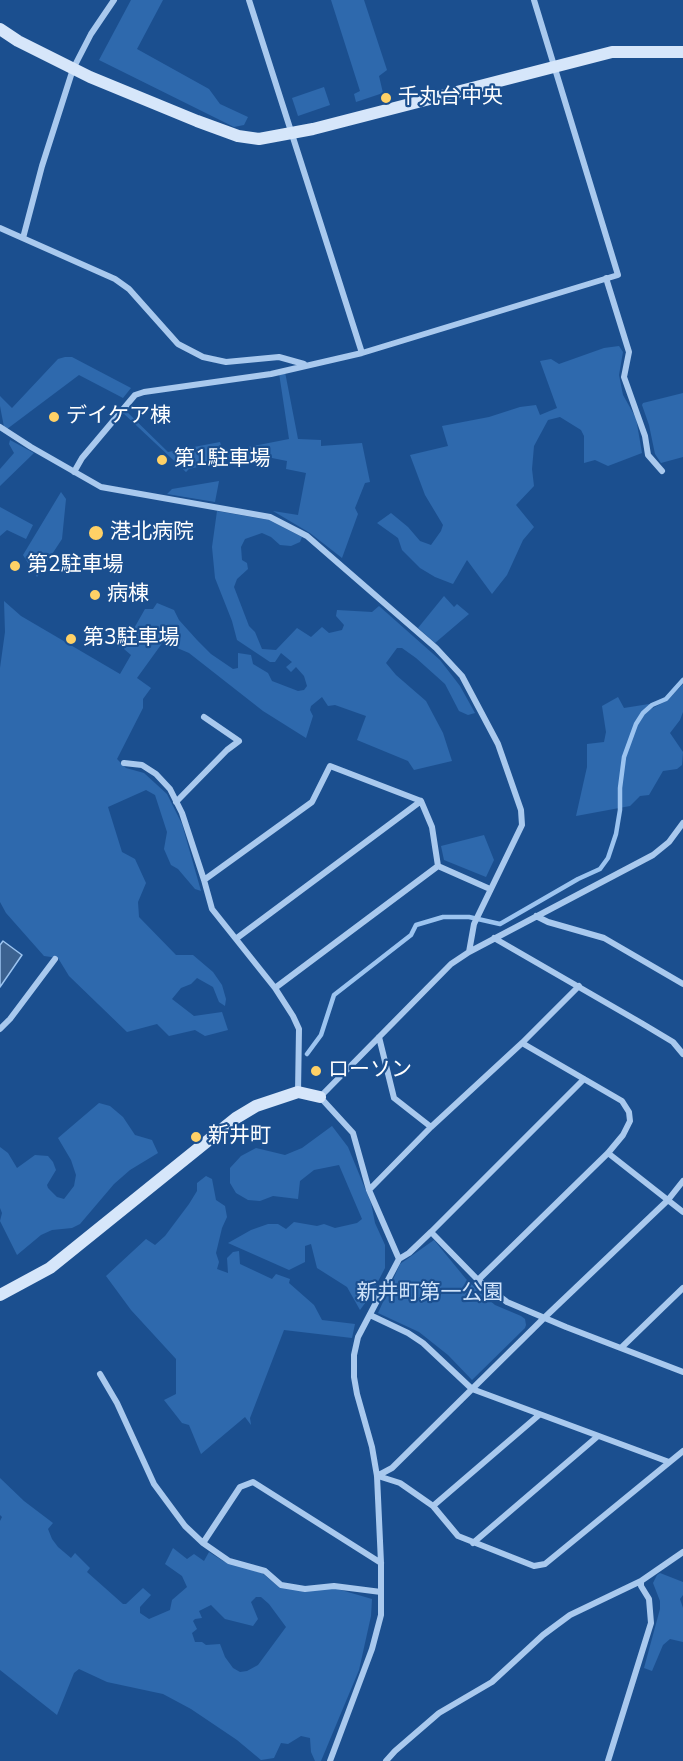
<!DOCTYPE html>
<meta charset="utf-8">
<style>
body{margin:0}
canvas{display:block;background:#1b4f8f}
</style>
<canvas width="683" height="1761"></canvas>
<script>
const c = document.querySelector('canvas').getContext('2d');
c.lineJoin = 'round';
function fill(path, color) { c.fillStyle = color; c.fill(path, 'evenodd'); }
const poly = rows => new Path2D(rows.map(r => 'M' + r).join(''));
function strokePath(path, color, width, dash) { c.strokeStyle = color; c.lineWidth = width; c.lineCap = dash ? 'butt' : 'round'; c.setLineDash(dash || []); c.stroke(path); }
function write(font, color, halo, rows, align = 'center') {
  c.font = font + ' "Nunito Sans","Noto Sans JP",sans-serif'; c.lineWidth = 4.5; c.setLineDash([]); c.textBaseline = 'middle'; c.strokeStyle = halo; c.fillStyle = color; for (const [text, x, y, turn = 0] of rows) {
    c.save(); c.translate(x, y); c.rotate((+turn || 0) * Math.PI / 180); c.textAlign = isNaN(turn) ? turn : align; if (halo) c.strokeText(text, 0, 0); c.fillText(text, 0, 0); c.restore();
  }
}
const green = poly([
 [131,0,163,0,137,49,209,89,220,104,248,117,244,125,234,127,99,60],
 [331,0,364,0,387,70,379,76,383,93,356,102,354,94,360,91],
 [324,87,330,105,298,116,292,98],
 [619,346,623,352,619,375,623,395,636,418,642,453,608,466,595,460,584,463,584,436,581,430,560,417,548,420,534,446,532,469,534,486,516,505,534,527,523,540,507,575,492,594,467,560,453,584,435,577,420,568,402,550,398,538,377,523,391,513,408,527,420,541,431,545,441,531,443,525,425,495,410,455,448,446,442,426,489,417,520,407,536,405,540,415,557,408,540,361,551,359,559,364,604,348],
 [65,357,72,357,131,388,123,398,79,375,7,429,4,427,0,406,0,396,12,408,58,359],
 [285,372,298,439,321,440,321,446,362,443,370,482,365,483,355,508,358,514,342,558,310,533,273,511,298,515,306,473,286,469,287,461,257,455,255,463,224,457,223,461,189,469,186,472,122,412,124,409,168,452,220,442,223,452,289,439,279,373],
 [683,393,683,457,661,463,655,454,649,425,642,405,643,403],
 [10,440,34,453,0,486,0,469,14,453,9,444],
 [219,481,215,502,167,494,172,489],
 [61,492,66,499,62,539,37,577,23,555],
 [0,507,33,525,26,539,7,530,0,536],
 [217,511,269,520,302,537,300,542,291,546,280,545,271,537,262,533,245,539,241,547,242,560,247,563,248,569,237,579,234,587,249,626,255,632,262,649,276,650,297,628,311,637,322,627,329,633,342,630,344,625,336,616,337,610,372,612,379,606,440,660,460,686,475,713,468,715,459,711,445,684,416,658,402,648,397,648,386,663,396,675,426,701,443,733,452,761,414,770,408,761,357,740,366,716,335,705,328,706,322,697,311,706,310,710,313,716,306,738,263,711,189,653,163,642,137,678,151,688,143,699,143,708,117,759,126,768,144,773,167,794,182,824,201,891,195,889,178,869,171,865,164,849,167,832,155,795,146,790,108,807,122,852,135,859,146,883,138,902,139,917,176,955,193,955,213,972,222,985,226,999,225,1006,219,1002,213,987,197,978,191,984,181,988,172,999,194,1016,222,1012,228,1030,205,1036,195,1030,169,1036,157,1024,127,1032,69,976,58,958,44,956,6,913,0,902,0,668,5,632,4,601,21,616,120,674,131,655,124,649,129,640,128,639,145,609,153,609,157,603,174,610,179,620,197,640,211,654,233,669,238,668,238,653,251,655,253,664,268,673,272,681,298,691,304,690,307,686,304,676,296,667,291,672,286,667,292,662,281,653,275,662,270,662,237,640,232,621,215,578,212,547],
 [444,596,454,607,457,604,469,614,435,643,418,628],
 [683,684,683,712,680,720,670,733,683,752,682,765,677,769,663,771,649,795,640,796,630,806,576,816,587,767,587,744,604,742,606,732,602,706,618,697,624,708,649,704,651,709,668,700],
 [484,835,494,860,486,877,444,860,441,846],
 [99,1103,110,1106,123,1117,135,1135,152,1140,158,1153,130,1170,114,1184,80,1224,72,1228,52,1230,41,1235,17,1255,0,1221,2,1213,0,1208,0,1147,8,1153,17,1168,35,1155,48,1156,53,1162,56,1170,47,1185,48,1188,57,1197,64,1199,74,1186,76,1175,71,1160,58,1138],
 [332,1126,348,1147,371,1203,375,1223,385,1245,385,1268,371,1295,360,1310,347,1287,317,1268,311,1244,305,1246,305,1262,289,1270,228,1243,251,1230,268,1224,278,1224,286,1229,294,1222,317,1226,324,1224,335,1228,357,1223,362,1219,339,1165,314,1170,300,1181,298,1199,273,1196,260,1201,248,1200,236,1193,230,1183,230,1168,241,1156,256,1148,285,1155,302,1148],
 [206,1176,212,1179,216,1200,225,1206,227,1217,222,1228,216,1253,219,1262,217,1269,228,1273,227,1258,233,1252,239,1251,240,1264,272,1279,276,1274,290,1279,289,1283,314,1305,322,1320,355,1324,352,1338,284,1330,250,1418,251,1425,245,1417,201,1454,189,1425,182,1423,164,1400,176,1394,176,1359,131,1310,106,1276,146,1239,155,1245,165,1236,189,1204,197,1191,197,1183],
 [434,1240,466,1279,482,1294,495,1305,521,1316,525,1319,526,1325,525,1328,472,1380,448,1355,419,1332,378,1313,400,1264],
 [0,1478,24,1501,53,1523,48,1529,52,1539,58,1547,71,1558,75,1553,90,1568,87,1572,123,1604,126,1604,143,1588,151,1595,140,1607,140,1613,149,1619,170,1610,172,1600,187,1587,182,1576,165,1564,173,1548,187,1559,194,1554,204,1561,209,1552,223,1561,262,1573,280,1588,334,1588,372,1599,371,1616,359,1670,321,1761,315,1761,311,1752,310,1738,301,1736,288,1744,281,1743,274,1758,261,1760,237,1740,191,1709,163,1694,107,1682,79,1669,74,1673,57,1715,0,1670,0,1521,2,1517,0,1515],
 [256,1597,261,1597,269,1604,286,1627,258,1665,247,1671,240,1672,233,1668,225,1657,220,1644,206,1645,202,1642,195,1642,192,1633,197,1629,193,1621,195,1619,202,1618,199,1611,211,1605,225,1619,253,1626,258,1619,251,1602],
 [660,1573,683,1582,683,1595,680,1599,683,1608,683,1642,670,1639,663,1645,652,1671,644,1668,660,1609,660,1601,653,1583,657,1575]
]);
const water = poly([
 [3,941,22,955,0,987,0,945,3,941]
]);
const stream = poly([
 [307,1054,321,1035,334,995,411,935,416,925,443,917,469,917,500,924,578,879,600,869,608,858,616,834,620,810,620,788,624,757,636,724,643,713,652,705,666,699,683,680]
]);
const street = poly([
 [249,0,362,353],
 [0,228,115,279,129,289,178,344,203,357,226,362,279,357,304,364],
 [23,238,42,166,73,69,91,34,114,0],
 [606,278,629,352,624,377,645,436,648,455,662,471],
 [0,427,31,447,101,487,270,517,307,536,436,648,462,676,498,744,521,810,522,825,474,924,469,952],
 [74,472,82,458,135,395,144,392,271,374,362,353,618,275,534,0],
 [124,763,142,765,156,774,170,789,182,813,204,880],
 [176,802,227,750,239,741,204,717],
 [536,916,548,922,604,938,683,984],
 [237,938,421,801],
 [494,938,643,1024,673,1042,683,1054],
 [275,988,438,866],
 [0,1029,10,1019,55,959],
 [379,1037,394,1098,431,1127],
 [298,1092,299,1029,293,1016,275,988,212,909,204,880,312,802,330,766,421,801,432,827,438,866,490,889],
 [608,1153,683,1212],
 [369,1190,431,1127,522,1043,579,986],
 [431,1232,584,1079],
 [399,1259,409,1253,431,1232,478,1280,507,1302,566,1327,683,1372],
 [478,1280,608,1153,623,1135,630,1121,629,1112,622,1101,522,1043],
 [370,1315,408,1333,423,1343,472,1389,669,1462],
 [622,1347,683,1288],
 [100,1374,117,1403,154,1484,185,1526,203,1543,229,1561,265,1571,281,1585,305,1589,334,1586,381,1592],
 [377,1476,392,1468,544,1318,668,1200,683,1181],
 [378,1476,400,1483,433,1506,458,1536,534,1566,545,1564,683,1451],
 [433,1506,539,1415],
 [203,1543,240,1487,253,1482,381,1563],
 [473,1543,598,1436],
 [330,1761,372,1649,381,1615,381,1563,377,1476,372,1447,357,1394,354,1377,354,1355,358,1337,399,1259,369,1190,353,1133,320,1097,451,964,469,952,653,855,669,842,683,823],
 [386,1761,395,1751,439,1713,492,1682,543,1635,570,1615,641,1581,683,1552],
 [608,1761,651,1623,649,1599,641,1586,641,1581]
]);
const secondary = poly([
 [0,29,18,41,90,77,197,121,238,136,259,139,313,129,612,52,683,52],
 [0,1295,50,1268,236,1118,256,1106,298,1092,320,1097]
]);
const markers = [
 [386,98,6,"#ffd166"],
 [54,417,6,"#ffd166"],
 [162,460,6,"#ffd166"],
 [96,533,8,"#ffd166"],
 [15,566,6,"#ffd166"],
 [95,595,6,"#ffd166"],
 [71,639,6,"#ffd166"],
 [316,1071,6,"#ffd166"],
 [196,1137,6,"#ffd166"]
];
const poiNames = [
 ["千丸台中央",398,98],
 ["デイケア棟",66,417],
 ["第1駐車場",174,460],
 ["港北病院",110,533],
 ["第2駐車場",27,566],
 ["病棟",107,595],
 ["第3駐車場",83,639],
 ["ローソン",328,1071],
 ["新井町",208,1137]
];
const parkNames = [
 ["新井町第一公園",430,1294]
];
fill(green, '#2e69ad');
fill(water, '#3c6290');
strokePath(water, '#9cc4f0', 1.5);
strokePath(stream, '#9cc4f0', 4.5);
strokePath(street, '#a9c9ee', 6);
strokePath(secondary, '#d6e6fa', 12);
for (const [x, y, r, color] of markers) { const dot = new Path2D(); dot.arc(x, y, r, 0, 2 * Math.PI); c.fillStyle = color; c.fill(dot); strokePath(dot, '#1b4f8f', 2); }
write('21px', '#fff', '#1b4f8f', poiNames, 'left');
write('21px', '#cfe3fa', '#1b4f8f', parkNames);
</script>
